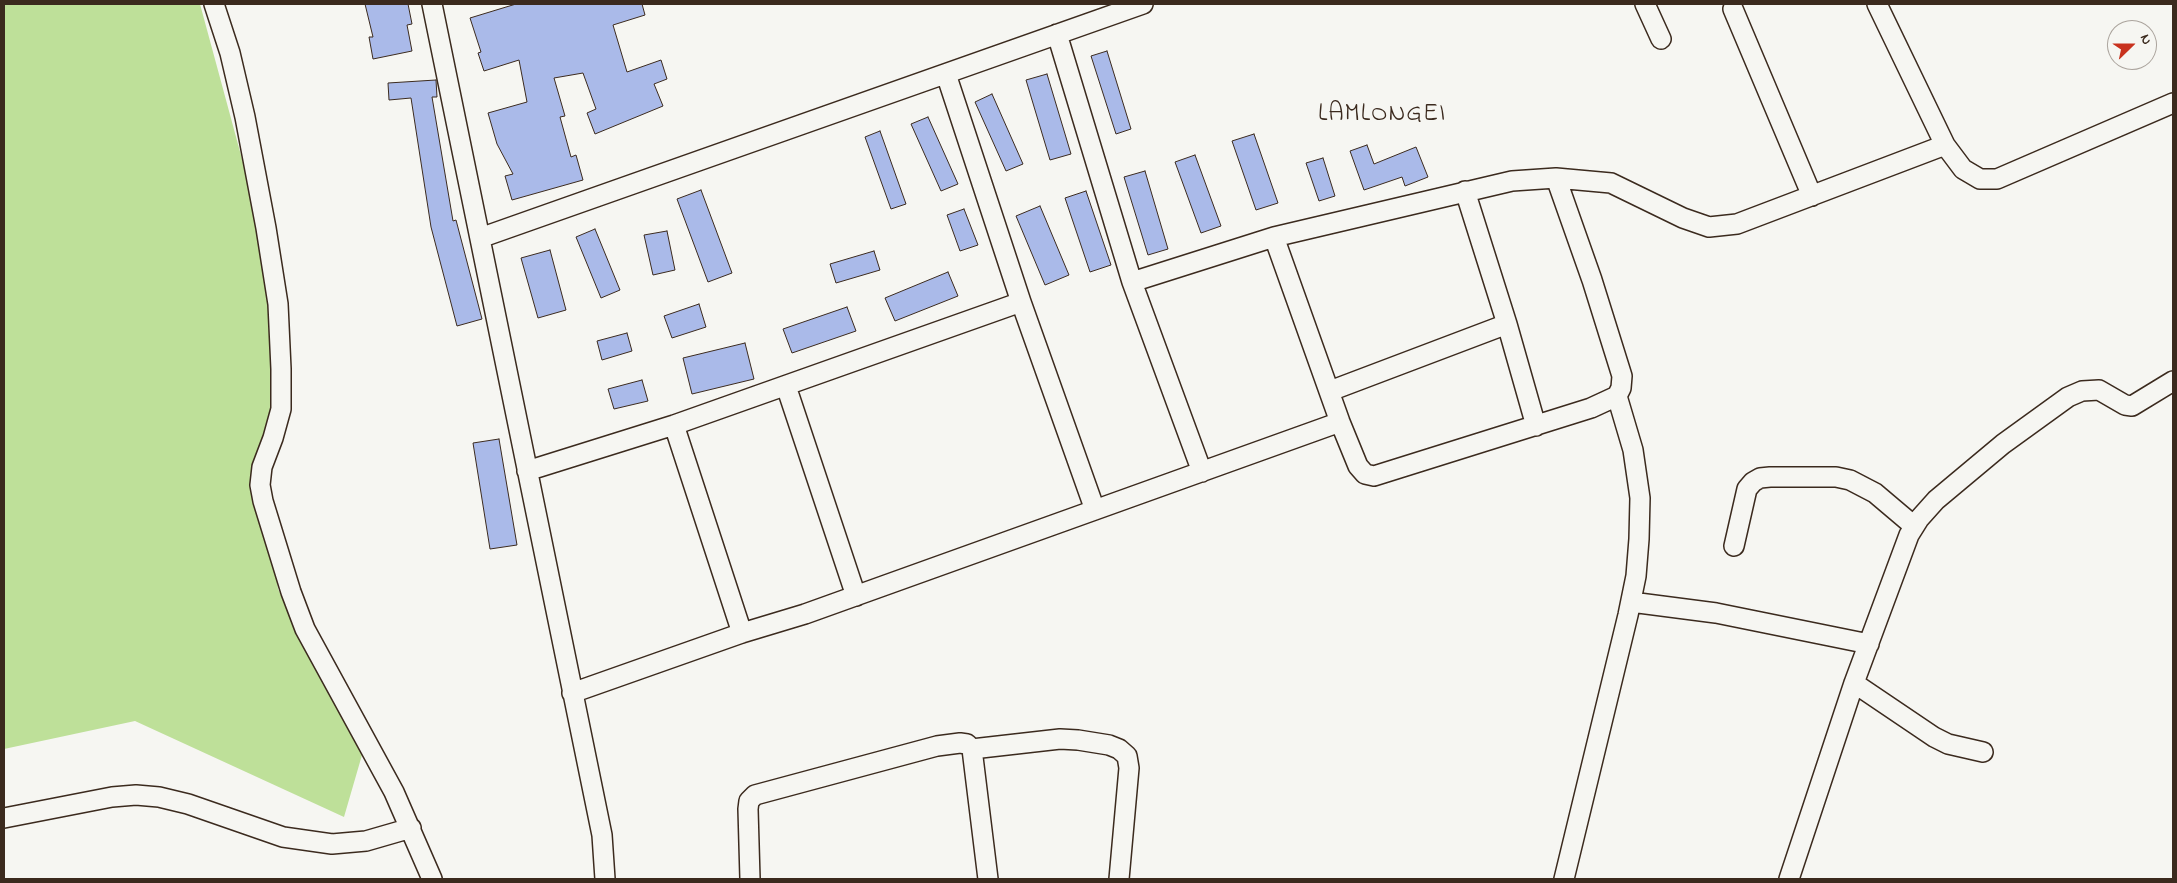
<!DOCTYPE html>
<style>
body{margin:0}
#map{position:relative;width:2177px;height:883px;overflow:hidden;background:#f6f6f2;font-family:"Indie Flower",sans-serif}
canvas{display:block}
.frame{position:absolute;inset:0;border:5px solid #3b2a1e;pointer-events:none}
.north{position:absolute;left:2107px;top:20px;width:50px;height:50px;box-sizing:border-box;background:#f6f6f2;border:1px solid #aba49d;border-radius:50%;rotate:68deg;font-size:14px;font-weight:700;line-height:20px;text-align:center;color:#3b2a1e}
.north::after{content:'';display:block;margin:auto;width:18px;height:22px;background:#c8321e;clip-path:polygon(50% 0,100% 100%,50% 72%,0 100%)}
</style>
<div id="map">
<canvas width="2177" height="883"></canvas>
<div class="frame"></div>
<div class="north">N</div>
</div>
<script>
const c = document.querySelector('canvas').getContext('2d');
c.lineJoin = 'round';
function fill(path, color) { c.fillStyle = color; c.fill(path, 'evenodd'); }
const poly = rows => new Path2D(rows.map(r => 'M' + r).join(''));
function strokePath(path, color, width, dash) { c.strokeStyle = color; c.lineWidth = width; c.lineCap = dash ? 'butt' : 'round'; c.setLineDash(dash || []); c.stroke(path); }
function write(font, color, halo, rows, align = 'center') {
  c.font = font + ' "Indie Flower",sans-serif'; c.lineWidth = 4; c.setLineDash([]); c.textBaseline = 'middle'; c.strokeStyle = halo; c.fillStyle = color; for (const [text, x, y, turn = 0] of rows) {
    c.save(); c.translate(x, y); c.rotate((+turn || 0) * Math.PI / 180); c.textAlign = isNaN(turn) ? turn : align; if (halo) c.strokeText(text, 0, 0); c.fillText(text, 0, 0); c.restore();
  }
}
const green = poly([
 [4,4,200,4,284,314,265,479,278,589,362,755,344,817,135,721,4,749]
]);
const building = poly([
 [365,4,408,4,412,24,407,25,412,51,373,59,369,37,373,37,365,4],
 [516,4,642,4,645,15,613,25,627,72,661,60,667,79,654,84,663,106,595,134,587,113,596,109,583,73,554,78,565,116,560,117,571,157,576,155,583,180,512,200,505,176,513,174,497,144,488,113,527,102,519,60,484,71,478,53,481,52,470,18,516,4],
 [1107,51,1131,129,1116,134,1091,56,1107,51],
 [1047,74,1071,154,1050,160,1026,80,1047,74],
 [436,80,437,97,432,97,453,221,456,220,482,319,457,326,431,227,411,98,389,100,388,83,436,80],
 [992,94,1023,164,1006,171,975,102,992,94],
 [928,117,958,184,941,191,911,124,928,117],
 [880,131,906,204,891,209,865,137,880,131],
 [1254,134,1278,203,1256,210,1232,141,1254,134],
 [1367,145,1374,164,1416,147,1428,177,1405,186,1402,177,1364,190,1350,151,1367,145],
 [1195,155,1221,226,1201,233,1175,162,1195,155],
 [1323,158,1335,196,1319,201,1306,163,1323,158],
 [1145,171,1168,249,1148,255,1124,177,1145,171],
 [701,190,732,273,708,282,677,199,701,190],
 [1086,191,1111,265,1090,272,1065,198,1086,191],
 [1040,206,1069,275,1045,285,1016,216,1040,206],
 [964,209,978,245,960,251,947,215,964,209],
 [595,229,620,290,601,298,576,237,595,229],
 [667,231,675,270,653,275,644,235,667,231],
 [550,250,566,310,538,318,521,258,550,250],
 [874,251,880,270,836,283,830,264,874,251],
 [948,272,958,296,895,321,885,298,948,272],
 [699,304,706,327,672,338,664,316,699,304],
 [847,307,856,331,792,353,783,329,847,307],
 [627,333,632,351,602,360,597,341,627,333],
 [745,343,754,379,692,394,683,358,745,343],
 [642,380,648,401,614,409,608,389,642,380],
 [499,439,517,545,490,549,473,443,499,439]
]);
const minor = poly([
 [214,4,230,53,245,117,266,228,278,304,281,369,281,409,273,438,262,467,260,485,263,501,291,592,305,629,394,792,432,879],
 [432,4,602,835,605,879],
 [1645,4,1661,39],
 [1877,4,1945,145,1963,169,1980,179,1997,179,2173,103],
 [1733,9,1812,196],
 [1057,34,1132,282,1202,472],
 [946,74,1021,302,1095,510],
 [1465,191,1507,324,1536,426],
 [1274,237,1340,422,1358,466,1365,474,1374,476,1591,408,1617,396,1621,388,1622,376,1592,280,1556,178],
 [480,238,1143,4],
 [1132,282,1274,237,1512,181,1556,178,1611,183,1683,218,1709,227,1737,224,1945,145],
 [786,386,856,596],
 [1330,391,1507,324],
 [674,425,742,633],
 [527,471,674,425,1021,302],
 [1734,546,1747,489,1753,482,1760,478,1770,477,1836,477,1850,480,1875,493,1914,526],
 [1631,602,1716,613,1869,644],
 [1854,683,1934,737,1948,744,1983,752],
 [572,693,742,633,805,614,1340,422],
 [972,749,1060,739,1078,740,1109,745,1119,749,1127,756,1129,768,1119,879],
 [4,818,112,797,136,795,159,797,188,804,283,837,332,844,366,841,411,828],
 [750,879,748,809,749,801,755,795,937,746,960,743,967,744,972,749,988,879],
 [1564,879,1628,615,1636,576,1639,539,1640,498,1633,450,1617,396],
 [1789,879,1854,683,1909,535,1919,519,1936,500,2003,444,2068,397,2082,391,2099,390,2125,405,2132,406,2173,381]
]);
const quarterNames = [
 ["LAMLONGEI",1382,116]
];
fill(green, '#bee099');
fill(building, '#aabae9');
strokePath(building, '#3b2a1e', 1);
strokePath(minor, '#3b2a1e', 22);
strokePath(minor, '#f6f6f2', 19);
c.letterSpacing = '1px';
write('25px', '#3b2a1e', '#f6f6f2', quarterNames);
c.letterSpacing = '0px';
</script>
